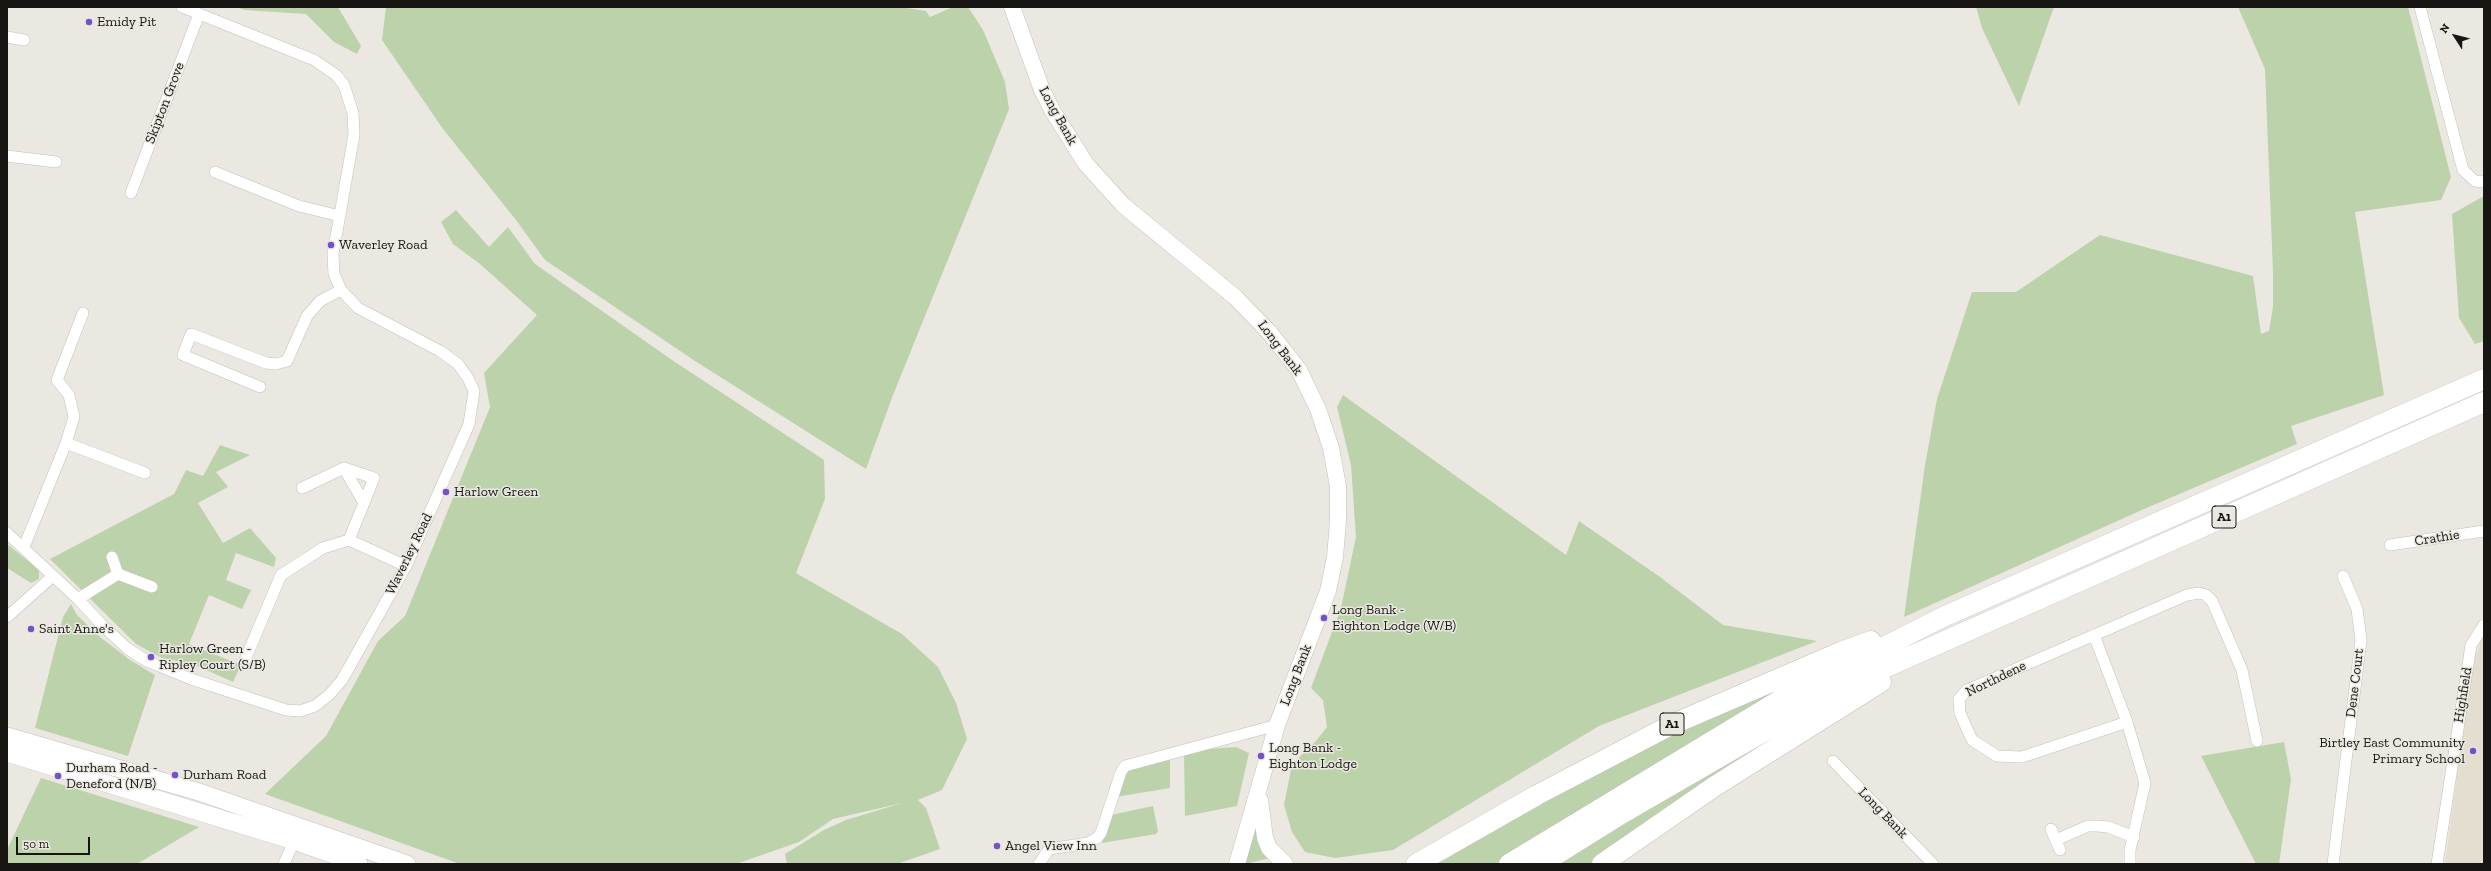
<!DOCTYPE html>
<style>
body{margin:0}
#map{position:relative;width:2491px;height:871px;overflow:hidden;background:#eae8e1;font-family:"Zilla Slab",serif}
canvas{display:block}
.frame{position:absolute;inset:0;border:8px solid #171613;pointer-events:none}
.north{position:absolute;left:2435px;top:16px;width:40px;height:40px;-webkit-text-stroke:3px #eae8e1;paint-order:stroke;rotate:306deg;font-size:11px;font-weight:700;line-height:16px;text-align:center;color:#171613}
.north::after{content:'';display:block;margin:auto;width:14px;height:18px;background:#171613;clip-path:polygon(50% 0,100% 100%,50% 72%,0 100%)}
.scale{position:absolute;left:16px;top:837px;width:74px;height:18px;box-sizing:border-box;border:2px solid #171613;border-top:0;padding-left:5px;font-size:12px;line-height:14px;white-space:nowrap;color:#171613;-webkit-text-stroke:3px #eae8e1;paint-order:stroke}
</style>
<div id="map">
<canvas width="2491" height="871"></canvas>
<div class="frame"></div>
<div class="north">N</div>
<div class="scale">50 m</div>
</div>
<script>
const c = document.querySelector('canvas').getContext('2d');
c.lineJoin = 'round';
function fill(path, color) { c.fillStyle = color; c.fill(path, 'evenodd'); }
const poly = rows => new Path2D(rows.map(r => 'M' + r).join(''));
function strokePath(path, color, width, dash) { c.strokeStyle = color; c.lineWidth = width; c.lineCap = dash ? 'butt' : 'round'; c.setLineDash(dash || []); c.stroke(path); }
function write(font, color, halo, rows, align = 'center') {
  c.font = font + ' "Zilla Slab",serif'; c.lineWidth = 3; c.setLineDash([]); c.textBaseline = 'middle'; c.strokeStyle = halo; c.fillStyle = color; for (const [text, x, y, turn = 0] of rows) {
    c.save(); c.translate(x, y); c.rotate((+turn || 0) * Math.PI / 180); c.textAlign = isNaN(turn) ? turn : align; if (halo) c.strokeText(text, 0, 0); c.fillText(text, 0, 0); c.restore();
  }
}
const built = poly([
 [2484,635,2484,864,2445,864,2469,687,2474,659]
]);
const green = poly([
 [237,7,338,7,361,46,357,54,334,42,306,14,244,10],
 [386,7,900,7,926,11,930,17,953,7,968,7,983,30,1005,82,1009,109,893,395,866,469,695,361,545,260,516,220,443,129,382,40],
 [1976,7,2054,7,2019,106,1982,28],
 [2238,7,2408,7,2451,177,2441,200,2355,212,2384,395,2291,426,2297,444,2144,509,1904,617,1925,465,1937,399,1972,292,2016,292,2100,235,2253,276,2261,334,2269,331,2273,307,2273,272,2265,69],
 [2484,196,2484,341,2475,344,2459,318,2452,214],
 [456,210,489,247,508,227,535,264,672,360,824,460,825,499,796,573,902,634,938,667,956,703,967,739,942,790,918,800,926,808,940,849,897,864,787,864,785,854,824,830,846,820,902,803,833,819,799,842,736,864,460,864,265,794,326,736,378,641,405,616,490,407,484,373,537,315,480,264,453,244,441,222],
 [1343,395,1566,555,1579,521,1660,577,1723,625,1817,641,1599,726,1393,850,1335,858,1305,852,1292,832,1284,805,1292,764,1316,741,1327,727,1323,700,1311,688,1341,608,1356,537,1351,465,1337,407],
 [220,445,250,455,216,472,228,487,198,503,223,543,250,528,276,558,274,567,236,553,226,580,251,590,242,609,209,595,189,644,241,665,233,682,193,664,162,658,136,644,50,559,174,494,186,470,203,476],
 [7,544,39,570,39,579,31,583,7,568],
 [71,604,77,615,100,637,130,660,155,675,128,756,35,728,63,617],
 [1829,667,1753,708,1496,864,1430,864,1638,749],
 [1786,730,1591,864,1560,864,1706,774],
 [2284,742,2291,779,2279,864,2256,864,2201,756],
 [1236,747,1249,753,1237,806,1185,816,1184,754,1208,749],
 [1170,759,1170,788,1116,797,1127,770],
 [41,778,199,827,137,864,7,864,7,850],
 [1153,806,1158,831,1156,834,1102,843,1111,815],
 [1257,812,1270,858,1245,864]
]);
const street = poly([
 [2420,7,2463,170,2475,181,2484,182],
 [7,37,24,40],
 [7,156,56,162],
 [215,172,299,206,340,216],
 [131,193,199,14],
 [260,387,183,355,191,334,266,363,276,364,287,361,307,316,320,301,341,290],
 [66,443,145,473],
 [344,468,364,503],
 [302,488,344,468,374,478,349,540],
 [7,533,78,599,102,625,128,649,147,661,191,679,286,710,300,711,315,706,329,695,342,680,406,566,469,424,474,391,468,378,458,364,440,351,358,308,341,290,334,274,333,254,354,135,353,113,344,85,336,75,314,60,182,7],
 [2390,545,2484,531],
 [24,547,66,443,74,417,69,395,57,380,83,313],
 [112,557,118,574],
 [78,599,118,574,152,587],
 [7,617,53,576],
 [2094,635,2127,722,2145,783,2130,850,2130,864],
 [245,660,281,575,323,548,349,540,406,566],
 [2127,722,2022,757,1997,756,1972,740,1960,713,1959,699,1967,690,2187,595,2199,593,2206,595,2212,601,2242,670,2257,741],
 [1833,761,1933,864],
 [2051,829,2060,850],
 [2056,840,2088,826,2097,826,2108,827,2134,837],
 [284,864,294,841],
 [1039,864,1049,849,1088,843,1097,838,1101,833,1121,772,1125,766,1277,725],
 [2333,864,2361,640,2357,609,2343,576],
 [2437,864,2471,645,2484,625]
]);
const secondary = poly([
 [1012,7,1042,90,1052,110,1086,164,1123,205,1235,297,1269,332,1299,370,1318,409,1331,448,1338,486,1338,521,1335,557,1328,591,1277,725,1237,864],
 [1260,800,1265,838,1269,848,1285,864]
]);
const primary = poly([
 [7,736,199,792,407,864],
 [7,753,294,841,359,864]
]);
const highway = poly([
 [1416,864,1537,795,1671,725,1841,652,1871,641],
 [1509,864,1785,697,1943,617,2484,379],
 [1541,864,1621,814,1801,710,1875,672,2484,402],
 [1602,864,1715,786,1881,682]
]);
const markers = [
 [89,22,4,"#7451ca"],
 [331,245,4,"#7451ca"],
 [446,492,4,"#7451ca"],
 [1324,618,4,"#7451ca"],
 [31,629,4,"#7451ca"],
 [151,657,4,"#7451ca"],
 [2473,751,4,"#7451ca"],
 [1261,756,4,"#7451ca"],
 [175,775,4,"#7451ca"],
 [58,776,4,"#7451ca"],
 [997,846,4,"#7451ca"]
];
const shields = [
 [2224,517,24],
 [1672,724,24]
];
const shieldNames = [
 ["A1",2224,517],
 ["A1",1672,724]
];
const poiNames = [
 ["Emidy Pit",97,22],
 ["Waverley Road",339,245],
 ["Harlow Green",454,492],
 ["Long Bank -",1332,610],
 ["Eighton Lodge (W/B)",1332,626],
 ["Saint Anne's",39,629],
 ["Harlow Green -",159,649],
 ["Ripley Court (S/B)",159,665],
 ["Birtley East Community",2465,743,"right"],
 ["Primary School",2465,759,"right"],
 ["Long Bank -",1269,748],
 ["Eighton Lodge",1269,764],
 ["Durham Road -",66,768],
 ["Deneford (N/B)",66,784],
 ["Durham Road",183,775],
 ["Angel View Inn",1005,846]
];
const streetNames = [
 ["Skipton Grove",165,103,-69],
 ["Long Bank",1058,116,61],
 ["Long Bank",1280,348,53],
 ["Crathie",2437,538,-9],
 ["Waverley Road",409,554,-64],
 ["Long Bank",1296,675,-69],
 ["Northdene",1996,679,-26],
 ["Dene Court",2355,683,-83],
 ["Highfield",2463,695,-81],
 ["Long Bank",1883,813,46]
];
fill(built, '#e3decf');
fill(green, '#bcd2ab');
strokePath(street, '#c3c0b9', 12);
strokePath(secondary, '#c3c0b9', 17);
strokePath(primary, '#c3c0b9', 18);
strokePath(highway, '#c3c0b9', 21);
strokePath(street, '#fff', 11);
strokePath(secondary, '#fff', 16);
strokePath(primary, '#fff', 17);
strokePath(highway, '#fff', 20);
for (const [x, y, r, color] of markers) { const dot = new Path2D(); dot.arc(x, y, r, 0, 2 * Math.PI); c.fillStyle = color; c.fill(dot); strokePath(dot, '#eae8e1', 1.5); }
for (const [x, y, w] of shields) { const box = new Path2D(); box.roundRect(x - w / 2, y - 11, w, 22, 3); c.fillStyle = '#eae8e1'; c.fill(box); strokePath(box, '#171613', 1); }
write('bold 13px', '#171613', null, shieldNames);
write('14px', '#171613', '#eae8e1', poiNames, 'left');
write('14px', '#171613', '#eae8e1', streetNames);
</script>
